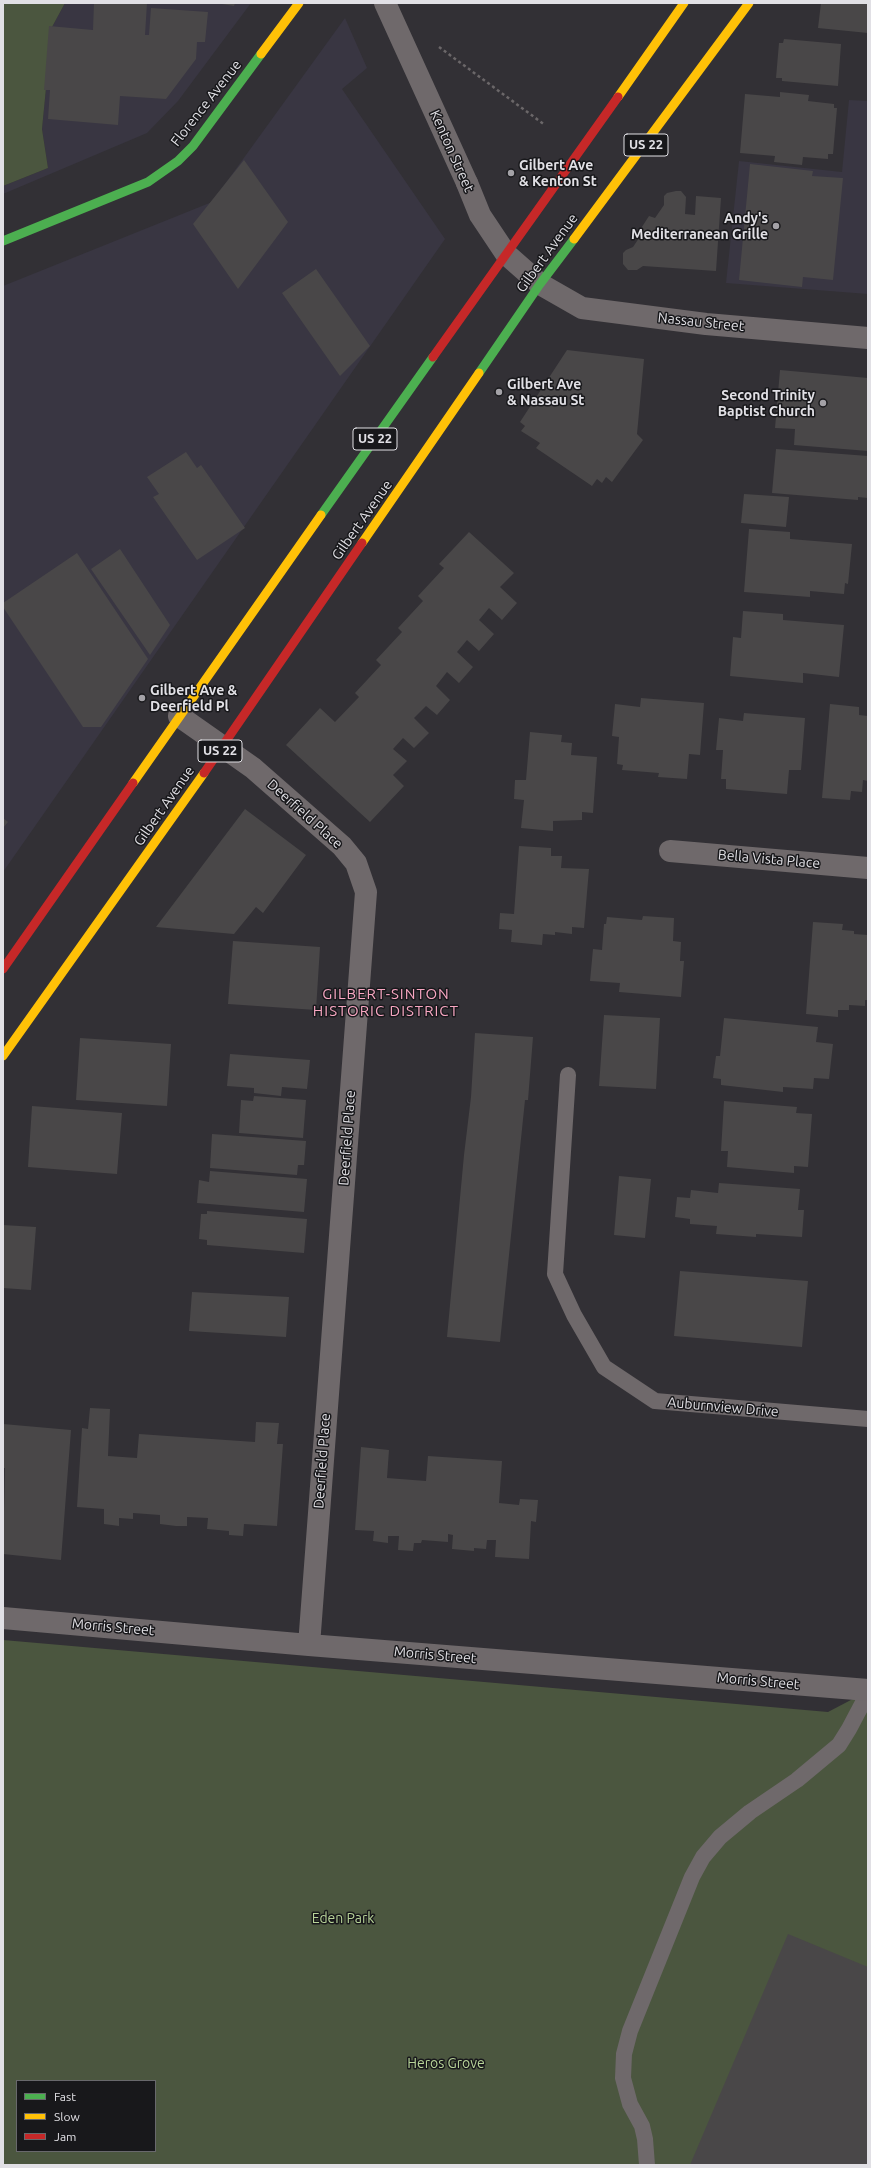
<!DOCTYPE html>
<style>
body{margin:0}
#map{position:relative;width:871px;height:2168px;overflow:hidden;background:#323035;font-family:Ubuntu,sans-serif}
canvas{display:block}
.frame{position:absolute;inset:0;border:4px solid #e1e0e5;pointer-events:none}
.legend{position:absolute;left:16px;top:2080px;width:140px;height:72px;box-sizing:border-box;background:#18181b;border:1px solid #68686c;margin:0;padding:5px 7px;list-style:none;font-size:12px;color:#e1e0e5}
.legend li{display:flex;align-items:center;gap:8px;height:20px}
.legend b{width:20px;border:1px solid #68686c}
</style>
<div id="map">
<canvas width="871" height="2168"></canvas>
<div class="frame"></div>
<ul class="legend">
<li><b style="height:5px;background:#4caf50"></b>Fast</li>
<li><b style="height:5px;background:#ffc107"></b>Slow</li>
<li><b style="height:5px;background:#c62828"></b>Jam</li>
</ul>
</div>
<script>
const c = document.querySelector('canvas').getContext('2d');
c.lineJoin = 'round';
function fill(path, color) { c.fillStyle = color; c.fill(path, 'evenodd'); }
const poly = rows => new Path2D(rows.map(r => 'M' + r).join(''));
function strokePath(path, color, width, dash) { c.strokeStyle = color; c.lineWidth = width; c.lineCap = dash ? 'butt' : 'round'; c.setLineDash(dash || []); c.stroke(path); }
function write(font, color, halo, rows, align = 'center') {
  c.font = font + ' Ubuntu,sans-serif'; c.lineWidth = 3; c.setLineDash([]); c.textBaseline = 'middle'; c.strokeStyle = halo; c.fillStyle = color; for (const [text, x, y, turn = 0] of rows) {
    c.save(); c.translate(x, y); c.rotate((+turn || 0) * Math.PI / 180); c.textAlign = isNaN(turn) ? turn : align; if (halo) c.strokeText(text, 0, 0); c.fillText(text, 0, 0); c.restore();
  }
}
const built = poly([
 [65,3,251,3,178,101,147,133,3,194,3,186,48,168,42,129,52,27],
 [345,18,367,68,342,89,445,239,3,872,3,286,212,202],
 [849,100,868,101,868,294,726,283,739,161,842,172]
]);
const green = poly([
 [3,3,65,3,52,27,42,129,48,168,3,186],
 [3,1640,828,1712,868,1691,868,2165,3,2165],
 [17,2081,155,2081,155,2151,17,2151]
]);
const building = poly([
 [94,3,147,3,145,35,149,35,151,8,208,12,205,42,197,42,196,59,166,99,120,96,118,125,48,119,50,90,44,90,49,26,93,30],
 [216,3,235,3,234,6],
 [821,3,868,3,868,33,818,28],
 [784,39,841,44,838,86,782,81,782,78,776,78,779,43,783,43],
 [780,92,809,95,808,101,834,104,834,108,837,108,833,154,828,154,828,159,803,157,802,165,774,162,775,156,740,153,745,94,780,97],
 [244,160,288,222,238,289,193,224],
 [750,164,813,171,812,176,843,178,833,280,803,277,802,287,739,280],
 [676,191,681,191,686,197,685,214,695,215,696,196,721,198,716,271,643,266,637,270,628,270,623,264,623,253,626,250,633,247,639,238,636,236,649,216,655,218,664,205,664,196,667,193],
 [316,269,370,346,340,376,282,293],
 [567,350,644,359,637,434,643,440,612,482,606,477,602,483,597,479,592,486,536,448,540,443,521,431,525,426,520,422],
 [780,370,868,378,868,451,794,445,795,429,775,428],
 [776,449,868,456,868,498,858,497,858,500,772,493],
 [186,452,197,468,201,465,245,528,197,560,153,497,159,494,147,477],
 [744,494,789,497,786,527,741,523],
 [749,529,790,532,790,539,852,544,848,584,845,583,844,594,810,591,810,597,744,592],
 [469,532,514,573,500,587,517,603,502,620,489,608,479,620,494,634,479,651,467,640,457,652,473,667,459,683,447,672,436,686,450,700,437,715,426,706,414,718,429,733,414,748,403,738,393,749,407,761,393,775,404,786,370,822,286,745,320,708,335,722,359,697,355,693,381,665,376,660,402,632,398,628,423,601,418,596,444,568,439,564],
 [120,549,170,625,150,655,91,569],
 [77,553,148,659,101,727,83,727,3,607,3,603],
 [743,611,783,614,783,620,844,625,839,677,803,673,803,683,730,676,733,637,741,638],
 [641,698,704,703,700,755,689,754,687,779,658,777,659,773,622,770,623,765,617,764,619,737,612,736,615,704,640,707],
 [830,704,859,707,859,715,868,716,868,781,863,780,862,792,851,791,850,800,822,798],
 [744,713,805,718,801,770,789,770,787,794,726,789,726,779,721,779,723,750,716,750,719,718,743,721],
 [530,732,562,735,561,742,572,743,571,755,597,757,593,813,582,812,582,820,553,821,553,831,521,828,524,800,514,799,515,780,526,780],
 [245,809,306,855,263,913,256,907,234,934,156,927],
 [3,818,8,822,3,828],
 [519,846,551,848,551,856,562,856,561,868,589,869,584,928,572,927,572,934,555,932,555,935,543,934,542,945,511,942,512,930,499,929,500,913,514,914],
 [643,916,674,918,673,941,681,942,680,961,684,961,681,997,619,992,620,983,590,981,593,949,602,950,604,924,606,924,607,917,642,920],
 [813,922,843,924,842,930,854,931,854,934,868,935,868,1000,865,1000,865,1006,849,1005,849,1010,838,1010,838,1017,806,1014],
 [233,941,320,947,316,1010,228,1004],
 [604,1015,660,1018,656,1089,599,1086],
 [724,1018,818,1027,816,1042,833,1044,829,1079,814,1078,813,1089,783,1087,783,1092,721,1085,721,1079,713,1078,716,1056,720,1056],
 [475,1033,533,1037,528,1100,525,1100,500,1342,447,1337,464,1155,471,1097],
 [80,1038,171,1044,167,1106,76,1100],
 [230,1054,310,1060,307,1089,282,1087,281,1096,254,1093,254,1088,227,1086],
 [254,1096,306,1100,303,1138,239,1133,241,1100,253,1101],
 [724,1101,797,1107,796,1113,812,1114,808,1167,794,1166,794,1173,727,1167,728,1151,721,1151],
 [32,1106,122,1113,117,1174,28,1167],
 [212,1134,306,1141,304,1165,298,1165,297,1175,210,1168],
 [210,1171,307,1179,304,1212,197,1203,199,1180,209,1182],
 [619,1176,651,1179,645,1238,614,1235],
 [719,1183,800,1189,798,1210,804,1210,802,1237,756,1234,756,1237,716,1234,717,1226,690,1224,690,1219,675,1217,677,1197,690,1198,691,1190,718,1193],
 [207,1211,307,1219,304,1253,207,1245,207,1240,199,1239,201,1214,207,1214],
 [3,1225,36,1227,31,1290,3,1288],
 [680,1271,808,1281,802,1347,674,1336],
 [192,1292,289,1297,286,1337,189,1331],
 [90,1408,110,1409,108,1456,137,1458,139,1434,255,1442,256,1422,279,1423,277,1444,283,1444,277,1526,244,1524,243,1536,229,1535,229,1531,207,1529,208,1518,187,1517,187,1526,176,1526,160,1524,160,1515,133,1513,133,1519,119,1518,119,1526,104,1524,104,1509,77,1507,82,1428,88,1429],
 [3,1424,71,1430,61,1560,3,1554,5,1468,3,1468],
 [361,1447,389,1450,387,1478,426,1481,428,1456,502,1461,499,1503,519,1505,520,1499,538,1500,536,1522,531,1521,529,1559,495,1557,496,1540,487,1540,486,1549,474,1548,474,1551,452,1549,453,1535,448,1534,448,1542,422,1540,421,1543,414,1543,413,1551,398,1550,399,1536,388,1536,388,1543,373,1541,374,1531,355,1530],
 [788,1934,868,1967,868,2165,690,2165]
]);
const path = poly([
 [439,47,545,125]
]);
const lane = poly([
 [568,1075,555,1274,574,1315,604,1367,655,1401,868,1419],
 [647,2165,645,2139,642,2126,630,2104,623,2078,624,2054,630,2031,692,1877,703,1857,720,1837,750,1812,797,1780,839,1745,849,1729,868,1693]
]);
const street = poly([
 [467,183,480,215,506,254,540,284,582,308,706,324,868,338],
 [179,716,253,768,342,846,356,863,366,892,309,1645],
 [670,851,868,868],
 [3,1618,309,1645,868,1690]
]);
const fast = poly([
 [3,241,148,182,178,161,193,146,261,54],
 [479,373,540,284,574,239],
 [321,515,433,357]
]);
const slow = poly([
 [261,54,299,3],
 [618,97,684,3],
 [574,239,749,3],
 [362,543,479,373],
 [133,783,321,515],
 [3,1056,204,773]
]);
const jam = poly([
 [433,357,618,97],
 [204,773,362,543],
 [3,969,133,783]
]);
const streetBridge = poly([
 [385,3,467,183]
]);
const markers = [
 [511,173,4,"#a4a2a7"],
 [776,226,4,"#a4a2a7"],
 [499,392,4,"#a4a2a7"],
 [823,403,4,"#a4a2a7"],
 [142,698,4,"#a4a2a7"]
];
const shields = [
 [646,145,44],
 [375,439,44],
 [220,751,44]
];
const shieldNames = [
 ["US 22",646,145],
 ["US 22",375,439],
 ["US 22",220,751]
];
const streetNames = [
 ["Florence Avenue",206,103,-52],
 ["Kenton Street",452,151,66],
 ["Gilbert Avenue",547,253,-54],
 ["Nassau Street",701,322,6],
 ["Gilbert Avenue",362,520,-55],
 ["Gilbert Avenue",164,806,-55],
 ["Deerfield Place",305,814,42],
 ["Bella Vista Place",769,859,5],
 ["Deerfield Place",347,1138,-86],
 ["Auburnview Drive",723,1407,5],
 ["Deerfield Place",322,1461,-86],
 ["Morris Street",113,1627,5],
 ["Morris Street",435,1655,5],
 ["Morris Street",758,1681,5]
];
const poiNames = [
 ["Gilbert Ave",519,165],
 ["& Kenton St",519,181],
 ["Andy's",768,218,"right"],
 ["Mediterranean Grille",768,234,"right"],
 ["Gilbert Ave",507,384],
 ["& Nassau St",507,400],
 ["Second Trinity",815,395,"right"],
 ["Baptist Church",815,411,"right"],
 ["Gilbert Ave &",150,690],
 ["Deerfield Pl",150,706]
];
const parkNames = [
 ["Eden Park",343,1918],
 ["Heros Grove",446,2063]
];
const neighbourhoodNames = [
 ["GILBERT-SINTON",386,994],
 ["HISTORIC DISTRICT",386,1011]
];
fill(built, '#393642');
fill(green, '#4b563f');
fill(building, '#494748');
strokePath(path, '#6b6769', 2.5, [3, 3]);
strokePath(lane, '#6f696b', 16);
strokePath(street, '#6f696b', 22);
strokePath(fast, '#4caf50', 9);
strokePath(slow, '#ffc107', 9);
strokePath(jam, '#c62828', 9);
strokePath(streetBridge, '#6f696b', 22);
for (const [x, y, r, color] of markers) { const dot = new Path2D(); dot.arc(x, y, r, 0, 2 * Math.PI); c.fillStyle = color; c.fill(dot); strokePath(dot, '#18181b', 1.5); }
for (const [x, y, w] of shields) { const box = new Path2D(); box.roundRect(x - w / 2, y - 11, w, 22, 3); c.fillStyle = '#18181b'; c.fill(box); strokePath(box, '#e1e0e5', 1); }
write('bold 13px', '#e1e0e5', null, shieldNames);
write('14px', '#e1e0e5', '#18181b', streetNames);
write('bold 14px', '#e1e0e5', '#18181b', poiNames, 'left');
write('14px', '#b8d499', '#18181b', parkNames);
c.letterSpacing = '1px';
write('15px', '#f8a7c2', '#18181b', neighbourhoodNames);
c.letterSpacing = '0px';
</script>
